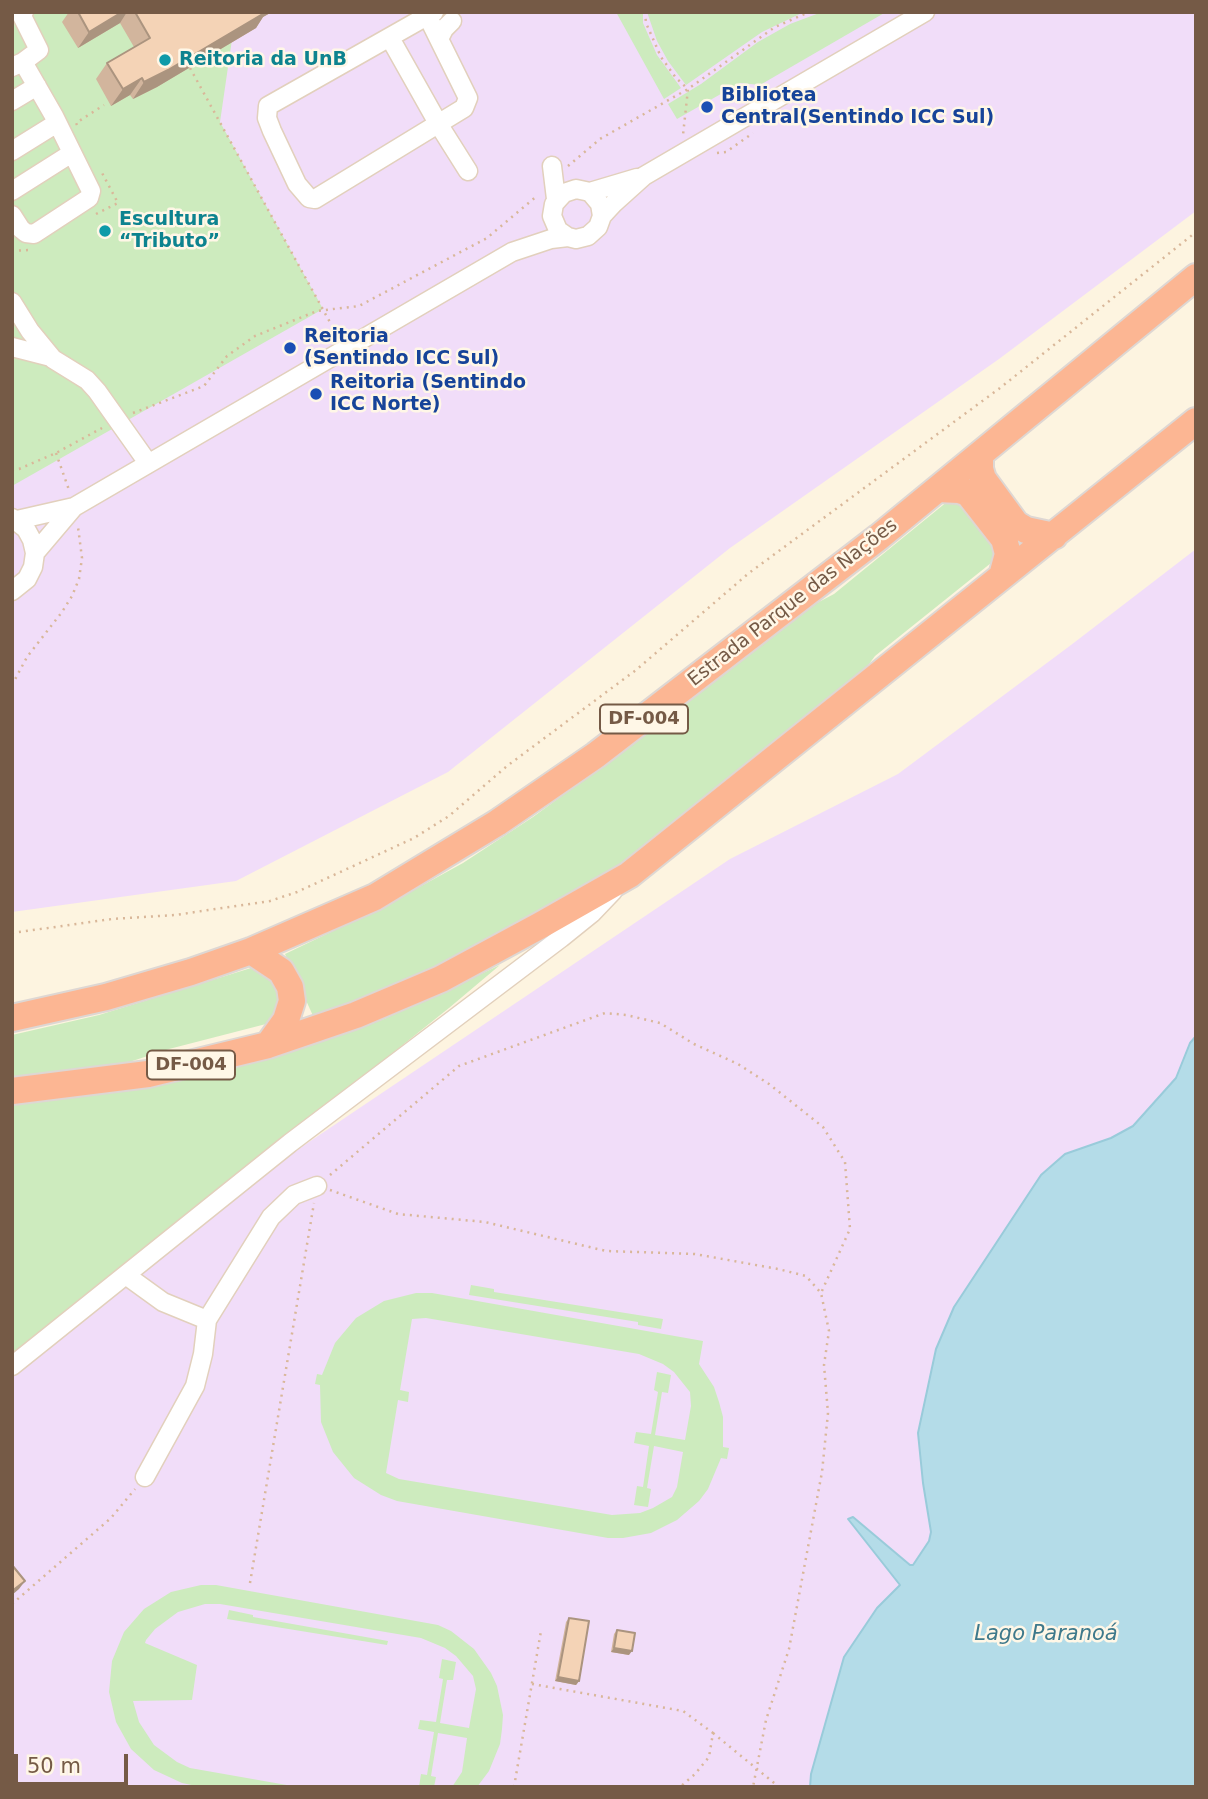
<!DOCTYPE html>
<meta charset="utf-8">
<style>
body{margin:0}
#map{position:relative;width:1208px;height:1799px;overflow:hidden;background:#fdf4e0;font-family:"DejaVu Sans",sans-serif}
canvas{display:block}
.frame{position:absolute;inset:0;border:14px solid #755a46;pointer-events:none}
.scale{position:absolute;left:14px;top:1754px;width:114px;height:32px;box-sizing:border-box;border:4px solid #755a46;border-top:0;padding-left:9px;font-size:21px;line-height:24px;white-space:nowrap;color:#755a46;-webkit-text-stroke:5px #fff7e7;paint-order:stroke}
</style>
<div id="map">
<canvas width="1208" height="1799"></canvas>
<div class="frame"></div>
<div class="scale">50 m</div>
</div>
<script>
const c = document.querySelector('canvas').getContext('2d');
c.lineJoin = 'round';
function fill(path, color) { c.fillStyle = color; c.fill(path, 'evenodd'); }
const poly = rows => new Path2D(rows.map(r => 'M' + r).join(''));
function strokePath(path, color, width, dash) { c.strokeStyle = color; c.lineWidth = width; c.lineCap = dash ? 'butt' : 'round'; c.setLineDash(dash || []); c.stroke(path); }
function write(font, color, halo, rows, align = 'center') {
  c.font = font + ' "DejaVu Sans",sans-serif'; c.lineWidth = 5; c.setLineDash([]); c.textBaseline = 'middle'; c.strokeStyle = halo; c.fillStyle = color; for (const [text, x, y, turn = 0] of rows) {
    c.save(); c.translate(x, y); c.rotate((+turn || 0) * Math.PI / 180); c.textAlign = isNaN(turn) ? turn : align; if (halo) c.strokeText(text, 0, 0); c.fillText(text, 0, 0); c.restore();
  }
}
const education = poly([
 [12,12,1196,12,1196,211,999,359,730,548,448,772,236,881,12,912],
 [1196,549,1196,1036,1190,1043,1176,1078,1133,1126,1111,1138,1065,1154,923,1483,931,1532,929,1541,913,1565,910,1565,853,1517,900,1585,877,1608,844,1657,811,1774,810,1787,12,1787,12,1368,187,1224,730,859,898,774,1071,645]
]);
const green = poly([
 [12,12,236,12,220,122,323,309,12,486],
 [616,12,643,12,643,23,657,55,681,88,664,99],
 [647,12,804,12,762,32,686,85,668,61,657,41],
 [822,12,886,12,760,85,740,83,677,119,668,104,701,84,758,42,790,24],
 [958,498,1001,555,875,656,857,680,639,853,608,875,487,945,379,995,314,1018,285,954,383,907,463,863,533,817,660,724,798,613,834,594,948,501],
 [500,965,449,1008,12,1357,12,1104,139,1089,313,1044,384,1019],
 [251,968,270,973,283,991,272,1020,266,1024,169,1049,111,1068,12,1080,12,1035,99,1015],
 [471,1285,494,1289,494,1292,663,1319,661,1329,638,1325,638,1322,469,1295],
 [416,1293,432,1293,703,1341,699,1364,714,1387,719,1402,723,1417,723,1447,729,1448,727,1459,721,1458,708,1489,699,1501,677,1520,651,1533,623,1538,608,1538,397,1501,381,1495,354,1478,333,1452,321,1422,320,1385,315,1384,317,1374,322,1375,335,1343,356,1318,384,1301],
 [426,1318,639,1354,663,1364,674,1372,690,1392,691,1406,685,1440,655,1435,662,1392,668,1393,671,1375,657,1372,654,1390,658,1392,651,1434,636,1432,634,1443,649,1446,643,1487,637,1486,634,1505,648,1507,651,1489,647,1488,654,1446,683,1452,677,1487,672,1497,653,1508,640,1513,612,1515,399,1479,386,1473,398,1400,408,1402,409,1392,400,1390,412,1319],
 [201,1585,216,1585,438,1625,451,1631,474,1649,491,1673,497,1686,503,1715,502,1729,500,1744,489,1771,477,1787,452,1787,462,1772,467,1738,438,1733,431,1776,436,1777,434,1787,419,1787,421,1774,427,1775,434,1732,418,1729,420,1720,436,1722,443,1679,439,1678,442,1659,456,1662,453,1680,447,1680,440,1723,469,1728,476,1689,473,1676,456,1656,445,1648,421,1638,220,1604,205,1604,178,1612,155,1629,146,1640,145,1643,197,1665,192,1700,133,1701,139,1722,154,1745,177,1762,190,1768,298,1787,201,1787,182,1783,154,1770,131,1749,116,1722,109,1692,112,1661,124,1632,144,1609,171,1592],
 [229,1610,253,1615,253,1617,388,1641,387,1645,227,1619]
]);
const water = poly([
 [1196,1036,1196,1787,810,1787,811,1774,844,1657,877,1608,900,1585,848,1519,853,1517,910,1565,913,1565,929,1541,931,1532,923,1483,918,1433,936,1349,954,1307,1041,1175,1065,1154,1111,1138,1133,1126,1176,1078,1190,1043,1196,1036]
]);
const path = poly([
 [645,12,646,23,661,57,676,78,688,89,683,135],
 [190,68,337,335],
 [77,125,76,123,104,105],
 [717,153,726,152,753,133],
 [568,166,600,139,688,89,775,27,809,12],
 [96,214,118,203,101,171],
 [12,251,29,250],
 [133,413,204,386,227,356,255,336,317,311,359,306,487,238,538,195],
 [56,453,69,490],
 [12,470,19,469,56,453,102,428],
 [12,685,27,657,62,612,72,596,79,579,82,558,78,527],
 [12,933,112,919,175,915,270,901,297,892,414,838,449,816,507,766,636,670,749,573,1000,388,1196,232],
 [330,1175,459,1066,605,1013,626,1015,660,1023,694,1044,738,1064,769,1084,823,1127,845,1162,850,1229,821,1293],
 [330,1190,398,1214,485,1222,606,1251,695,1254,778,1269,806,1276,821,1293,829,1331,824,1365,828,1413,822,1472,789,1649,766,1720,753,1787],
 [250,1583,314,1203],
 [12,1604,111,1518,135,1489],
 [532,1684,683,1711,713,1733,709,1757,695,1774,680,1787],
 [713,1733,779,1787],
 [514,1787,541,1631]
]);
const minor = poly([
 [428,17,468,98,464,108,315,199,309,198,297,184,272,131,267,118,268,106,434,12],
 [390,38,439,125,468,171],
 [439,39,444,29,452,21],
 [23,62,39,50,21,14,24,12],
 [12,67,23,62,54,116,91,191,89,198,34,234,26,233,21,229,12,215],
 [12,101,37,86],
 [12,151,57,123],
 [552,166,556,199],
 [12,191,72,153],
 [590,192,637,178],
 [568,237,558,230,552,216,554,204,564,193,576,189,590,192,600,204,602,216],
 [12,302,30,331,53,359,87,380,97,391,148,463],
 [12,347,51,357],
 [12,518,26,529,32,540,35,553,33,567,27,579,12,591],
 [17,520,74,507,512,252,551,239,568,237,576,239,588,236,598,227,602,216,614,203,644,176,925,12],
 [35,553,74,507],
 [127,1276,163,1302,207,1320,271,1217,294,1195,317,1186],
 [12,1366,290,1143,561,938,592,913,613,891],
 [145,1477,195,1386,203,1354,207,1320]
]);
const highway = poly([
 [980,455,980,469,983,479,1016,524,1026,530,1054,536],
 [938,489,959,490,968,493,1004,539,1008,554,1002,576],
 [251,951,281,971,290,987,292,1001,286,1020,268,1045],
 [12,1018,106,997,191,972,251,951,375,897,497,823,596,755,879,537,1196,277],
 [12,1091,148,1074,268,1045,356,1015,441,979,541,925,629,875,1196,421]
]);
const wall = poly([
 [69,12,272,12,263,17,256,28,157,87,133,99,130,95,111,106,96,79,107,63,134,47,120,23,78,48,62,22],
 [569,1618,579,1681,576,1685,555,1681,566,1622],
 [617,1630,629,1655,611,1652,614,1634]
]);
const shadedWall = poly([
 [122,12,127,12,120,23,78,48,89,32],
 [261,12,272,12,263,17,256,28,157,87,133,99,144,82],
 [142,78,130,95,111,106,123,89],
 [25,1581,19,1589,12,1595,12,1591],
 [614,1648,632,1651,629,1655,611,1652],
 [558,1677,579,1681,576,1685,555,1681]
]);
const building = poly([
 [78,12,122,12,89,32,78,12],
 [135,12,266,12,168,70,144,82,142,78,123,89,107,63,150,38,135,12],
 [12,1565,25,1581,12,1591,12,1565],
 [569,1618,589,1621,579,1681,558,1677,569,1618],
 [617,1630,635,1633,632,1651,614,1648,617,1630]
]);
const markers = [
 [165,60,7,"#0f9aa8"],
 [707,107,7,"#1a4fb4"],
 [105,231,7,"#0f9aa8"],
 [290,348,7,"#1a4fb4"],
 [316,394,7,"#1a4fb4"]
];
const shields = [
 [644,719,88],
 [191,1065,88]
];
const shieldNames = [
 ["DF-004",644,719],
 ["DF-004",191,1065]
];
const cultureNames = [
 ["Reitoria da UnB",179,60],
 ["Escultura",119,220],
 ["“Tributo”",119,242]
];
const transitNames = [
 ["Bibliotea",721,96],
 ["Central(Sentindo ICC Sul)",721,118],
 ["Reitoria",304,337],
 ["(Sentindo ICC Sul)",304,359],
 ["Reitoria (Sentindo",330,383],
 ["ICC Norte)",330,405]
];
const streetNames = [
 ["Estrada Parque das Nações",793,603,-38]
];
const waterNames = [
 ["Lago Paranoá",1046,1635]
];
fill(education, '#f1ddf9');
fill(green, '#cdebbe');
fill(water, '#b4dce8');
strokePath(water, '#99cbda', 2);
strokePath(minor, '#e2d0bc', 21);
strokePath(highway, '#ded7d3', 30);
strokePath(path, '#d9b799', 2.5, [2, 5]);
strokePath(minor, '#fff', 18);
strokePath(highway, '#fcb693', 26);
fill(wall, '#d2b59d');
fill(shadedWall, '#ab947f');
fill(building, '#f4d3b6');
strokePath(building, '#ab947f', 2);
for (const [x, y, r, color] of markers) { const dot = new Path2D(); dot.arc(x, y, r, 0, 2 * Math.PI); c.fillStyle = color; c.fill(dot); strokePath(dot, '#fff7e7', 2.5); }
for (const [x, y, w] of shields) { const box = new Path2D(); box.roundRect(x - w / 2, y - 14.5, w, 29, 5); c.fillStyle = '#fff7e7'; c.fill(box); strokePath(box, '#755a46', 2); }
write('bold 18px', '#755a46', null, shieldNames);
write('bold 19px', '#0d838f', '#fff7e7', cultureNames, 'left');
write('bold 19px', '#164399', '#fff7e7', transitNames, 'left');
write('19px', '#755a46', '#fff7e7', streetNames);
write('italic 21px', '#3e798b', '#fff7e7', waterNames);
</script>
